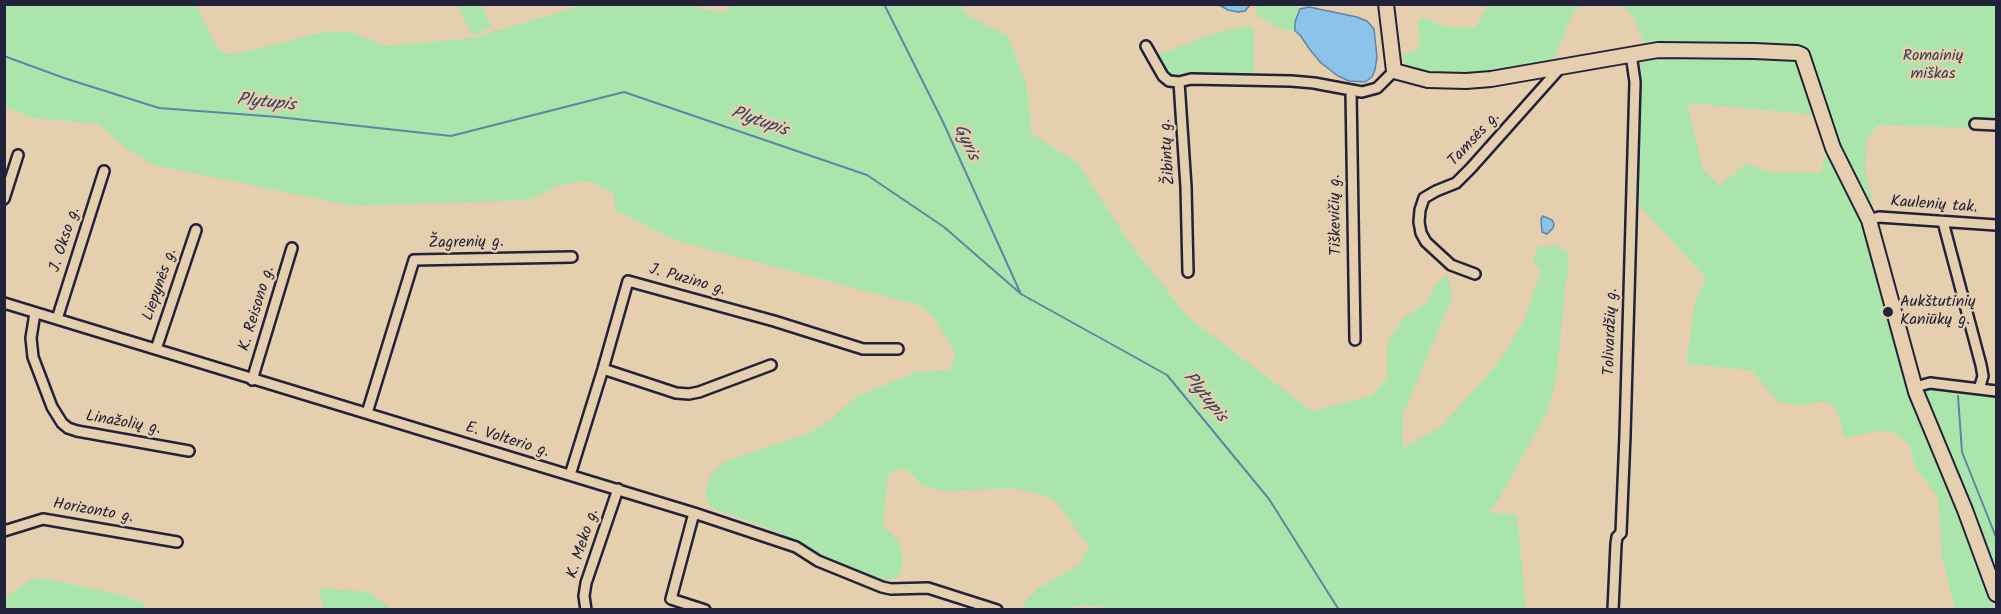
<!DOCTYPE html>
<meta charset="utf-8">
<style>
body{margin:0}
#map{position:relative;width:2001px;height:614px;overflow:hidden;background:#e5cfae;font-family:Kalam,sans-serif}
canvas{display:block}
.frame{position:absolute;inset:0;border:6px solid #22223b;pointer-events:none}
</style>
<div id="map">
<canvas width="2001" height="614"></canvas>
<div class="frame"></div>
</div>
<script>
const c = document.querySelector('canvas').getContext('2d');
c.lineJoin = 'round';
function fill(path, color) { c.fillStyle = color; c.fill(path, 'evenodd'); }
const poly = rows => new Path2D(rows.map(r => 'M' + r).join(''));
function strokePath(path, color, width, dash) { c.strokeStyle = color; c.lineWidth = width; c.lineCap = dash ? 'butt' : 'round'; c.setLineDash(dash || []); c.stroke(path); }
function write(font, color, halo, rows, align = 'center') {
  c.font = font + ' Kalam,sans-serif'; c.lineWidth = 5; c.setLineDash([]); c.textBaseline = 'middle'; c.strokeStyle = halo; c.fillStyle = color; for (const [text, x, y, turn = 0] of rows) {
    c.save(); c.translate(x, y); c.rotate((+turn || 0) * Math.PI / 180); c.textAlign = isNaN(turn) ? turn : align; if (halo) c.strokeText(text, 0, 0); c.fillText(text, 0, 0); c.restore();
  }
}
const green = poly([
 [732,4,958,5,971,17,1008,36,1026,84,1032,134,1078,163,1131,245,1188,317,1312,411,1372,396,1387,378,1387,343,1403,318,1426,303,1436,283,1448,275,1452,298,1403,414,1403,448,1442,426,1497,364,1524,321,1541,272,1533,260,1537,247,1557,246,1567,251,1569,270,1566,279,1556,380,1546,414,1501,495,1489,512,1517,515,1526,609,1128,610,1082,605,1065,609,1025,609,1024,603,1028,598,1037,589,1079,565,1087,551,1088,545,1056,502,1049,497,1015,488,945,491,922,486,909,471,902,469,892,471,888,476,883,519,884,526,898,541,902,550,902,571,896,578,887,580,867,575,815,555,781,533,712,508,707,501,705,489,710,476,724,462,807,434,831,420,855,397,916,372,949,370,956,355,935,319,919,305,674,240,616,211,613,193,588,181,557,186,530,200,354,206,153,165,127,149,98,124,33,118,5,107,4,5,196,5,217,48,226,54,239,53,329,31,352,32,384,46,473,38,584,5,685,5,725,13],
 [457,5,481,5,492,26,473,36],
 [1257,5,1296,5,1300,9,1295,22,1295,31,1284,30,1256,15],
 [1489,5,1580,5,1571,17,1553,62,1455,76,1408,66,1403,61,1403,54,1416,50,1420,42,1418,19,1424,18,1441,25,1454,27,1474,28],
 [1621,5,1996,5,1996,127,1974,128,1878,125,1866,140,1865,168,1874,212,1870,212,1837,144,1809,60,1646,46,1633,16],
 [1248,26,1254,30,1254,77,1169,74,1166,72,1158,55,1215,33],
 [1649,56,1794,58,1800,59,1819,115,1687,103,1703,170,1719,186,1747,163,1768,172,1821,173,1828,143,1859,209,1994,609,1955,609,1942,557,1938,497,1916,468,1909,445,1892,431,1878,431,1845,438,1837,412,1831,404,1819,401,1805,405,1780,403,1751,370,1686,364,1695,301,1706,278,1635,201,1640,60],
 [1919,389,1952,389,1996,394,1996,584],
 [36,577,113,593,144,603,146,609,5,609,5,597],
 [318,588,369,592,391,609,324,609]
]);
const water = poly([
 [1251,4,1245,11,1238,12,1228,10,1219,5,1251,4],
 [1309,7,1357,17,1367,21,1374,29,1377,57,1375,70,1372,77,1365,82,1349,81,1338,76,1321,63,1311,51,1300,35,1295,31,1295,22,1300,9,1309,7],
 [1543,216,1552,220,1554,224,1553,228,1547,234,1542,232,1541,219,1543,216]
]);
const stream = poly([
 [884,4,943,122,1020,292],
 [4,56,64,78,159,108,278,117,451,136,624,92,867,175,944,227,1021,294,1167,375,1269,499,1339,610],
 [1958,396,1962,452,1996,537]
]);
const street = poly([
 [1146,46,1163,76,1169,81,1179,82,1186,187,1188,272],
 [1179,82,1191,79,1291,81,1314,83,1362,92,1377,88,1394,71],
 [1351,91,1355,340],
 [1975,124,1996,125],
 [4,199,18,155],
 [1869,220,1879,217,1996,225],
 [1943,222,1981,365,1983,376,1979,389],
 [1475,274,1451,265,1426,242,1421,233,1419,222,1420,210,1424,198,1436,191,1456,183,1471,168,1561,67],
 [4,303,694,513,796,547,818,561,882,587,891,589,928,588,997,610],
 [35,313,31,338,33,357,52,407,62,423,68,428,77,431,189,451],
 [57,319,104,171],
 [156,349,196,230],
 [603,369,676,393,689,394,699,392,771,365],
 [252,380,292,248],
 [1915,387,1930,383,1996,391],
 [367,413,414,260,572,257],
 [570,475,603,369,628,281,774,321,863,349,898,349],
 [694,513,671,599,705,610],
 [4,531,43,519,177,542],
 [586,610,584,596,586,583,618,489],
 [1613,610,1616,544,1617,537,1621,533,1625,435,1635,82,1631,54]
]);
const secondary = poly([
 [1386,4,1394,71,1428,80,1466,81,1491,79,1658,50,1754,51,1797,53,1802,55,1833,148,1869,220,1916,392,1965,510,1996,594]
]);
const markers = [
 [1888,312,6,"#22223b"]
];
const parkNames = [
 ["Romainių",1933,57],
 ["miškas",1933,75]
];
const streetNames = [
 ["Tamsės g.",1475,140,-47],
 ["Žibintų g.",1169,152,-94],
 ["Kaulenių tak.",1934,206,4],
 ["Tiškevičių g.",1337,215,-91],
 ["J. Okso g.",66,240,-72],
 ["Žagrenių g.",466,244,-1],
 ["J. Puzino g.",687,281,16],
 ["Liepynės g.",161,285,-71],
 ["K. Reisono g.",258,309,-73],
 ["Tolivardžių g.",1612,332,-88],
 ["Linažolių g.",123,424,10],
 ["E. Volterio g.",507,441,17],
 ["Horizonto g.",93,512,10],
 ["K. Meko g.",584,544,-72]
];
const poiNames = [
 ["Aukštutinių",1900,303],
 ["Kaniūkų g.",1900,321]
];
const waterNames = [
 ["Plytupis",266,104,6],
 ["Plytupis",759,123,19],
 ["Gyris",965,143,65],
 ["Plytupis",1204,398,51]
];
fill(green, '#aae6ac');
fill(water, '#8bc3ea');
strokePath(water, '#6183a4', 1.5);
strokePath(stream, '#6183a4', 2);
strokePath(street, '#22223b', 14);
strokePath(secondary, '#22223b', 18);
strokePath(street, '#e5cfae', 9);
strokePath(secondary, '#e5cfae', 14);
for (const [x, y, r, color] of markers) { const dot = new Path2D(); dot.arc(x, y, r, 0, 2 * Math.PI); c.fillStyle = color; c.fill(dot); strokePath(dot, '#e5cfae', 2); }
write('16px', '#363f4c', '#e5cfae', parkNames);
write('16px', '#22223b', '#e5cfae', streetNames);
write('16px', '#22223b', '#e5cfae', poiNames, 'left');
write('italic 18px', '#37425e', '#e5cfae', waterNames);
</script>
